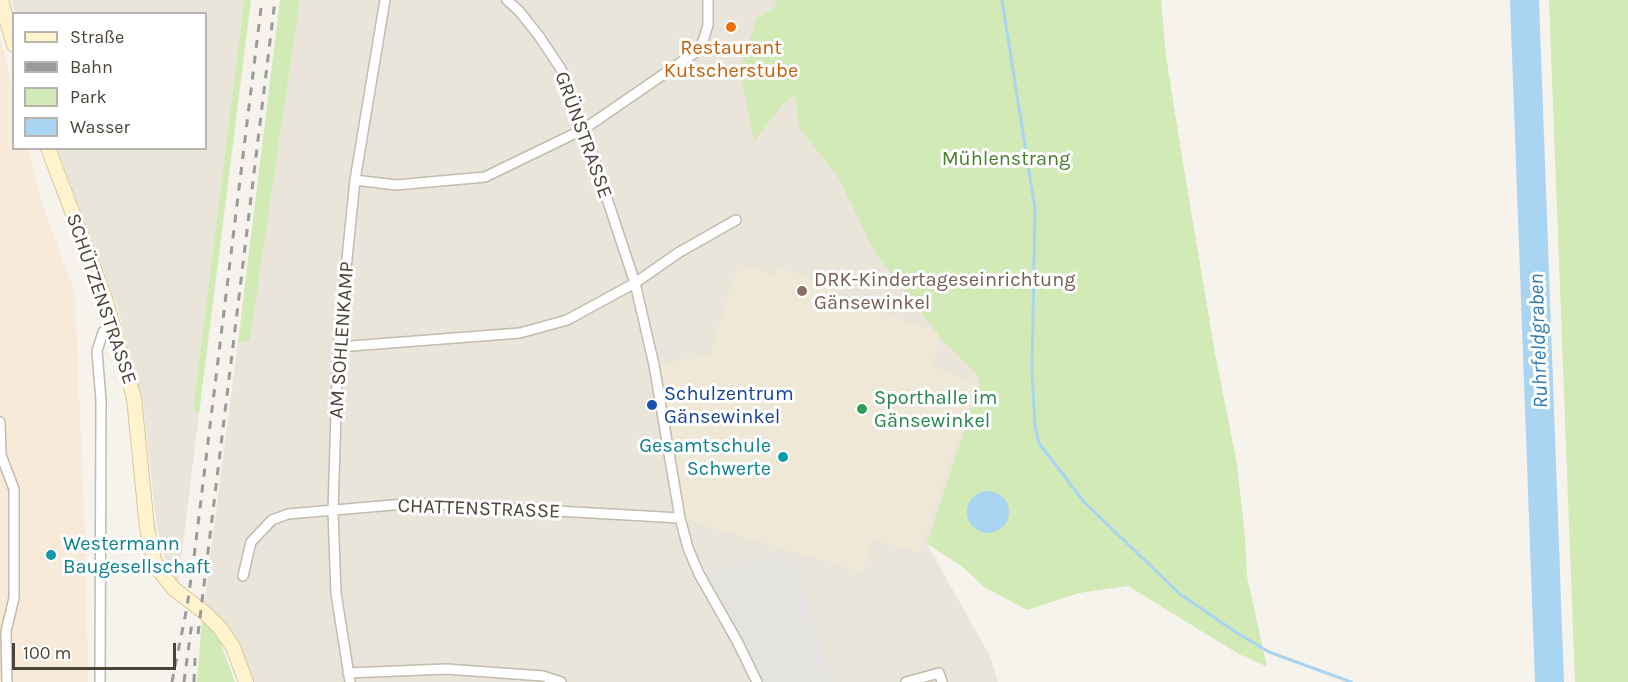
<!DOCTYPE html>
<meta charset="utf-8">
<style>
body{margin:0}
#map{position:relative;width:1628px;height:682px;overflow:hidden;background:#f6f3ec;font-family:Karla,sans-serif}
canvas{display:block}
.legend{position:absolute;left:12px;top:12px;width:195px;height:138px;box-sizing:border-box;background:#fff;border:2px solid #b7b4b0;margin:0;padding:8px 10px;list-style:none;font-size:18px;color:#4b4439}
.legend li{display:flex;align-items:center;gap:12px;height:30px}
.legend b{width:30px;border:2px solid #b7b4b0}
.scale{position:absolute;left:12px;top:643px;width:164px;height:27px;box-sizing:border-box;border:3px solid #4b4439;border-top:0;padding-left:8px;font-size:18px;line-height:21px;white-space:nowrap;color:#4b4439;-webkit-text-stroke:4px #fff;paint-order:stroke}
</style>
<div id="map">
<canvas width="1628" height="682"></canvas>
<ul class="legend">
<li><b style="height:8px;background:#fff3cd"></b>Straße</li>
<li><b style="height:8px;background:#9a9a9a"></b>Bahn</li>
<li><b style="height:16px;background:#d2eab5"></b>Park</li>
<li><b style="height:16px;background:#a9d4f2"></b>Wasser</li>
</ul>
<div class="scale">100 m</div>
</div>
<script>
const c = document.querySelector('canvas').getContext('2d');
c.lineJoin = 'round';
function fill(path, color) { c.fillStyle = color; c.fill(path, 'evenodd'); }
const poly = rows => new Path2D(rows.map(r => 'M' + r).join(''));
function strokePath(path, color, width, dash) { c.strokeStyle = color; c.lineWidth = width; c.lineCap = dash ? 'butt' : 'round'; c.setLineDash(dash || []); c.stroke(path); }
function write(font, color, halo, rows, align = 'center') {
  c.font = font + ' Karla,sans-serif'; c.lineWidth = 6; c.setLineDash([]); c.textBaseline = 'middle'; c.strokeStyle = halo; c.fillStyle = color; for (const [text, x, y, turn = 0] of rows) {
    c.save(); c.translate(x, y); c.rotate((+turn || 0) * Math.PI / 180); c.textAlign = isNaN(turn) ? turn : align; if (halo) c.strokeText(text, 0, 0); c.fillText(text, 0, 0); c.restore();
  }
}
const residential = poly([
 [12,0,244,0,193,410,199,414,178,584,166,563,157,528,143,403,117,305,57,149,206,148,206,14,15,13],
 [300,0,784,0,986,369,927,544,990,656,998,682,254,682,236,636,204,604,238,342,250,341]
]);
const commercial = poly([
 [0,38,13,90,14,148,28,149,45,212,75,293,86,561,88,682,0,682]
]);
const education = poly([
 [738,264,775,276,778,267,836,287,834,296,942,335,932,366,977,385,919,553,872,539,862,572,680,518,654,365,710,355]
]);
const green = poly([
 [244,0,251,0,199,414,193,410],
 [280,0,300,0,250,341,238,342],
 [777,0,1161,0,1166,56,1183,163,1215,353,1237,464,1245,536,1247,576,1267,667,1242,655,1242,656,1128,586,1079,593,1027,610,984,587,963,567,927,544,980,383,977,374,940,337,876,254,838,177,799,127,795,94,781,106,754,142,740,70,757,18,774,8],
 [1549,0,1628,0,1628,682,1575,682],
 [202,619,219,639,235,682,197,682]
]);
const parking = poly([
 [784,551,788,557,793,555,832,682,757,682,699,574]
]);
const water = poly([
 [1510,0,1539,0,1564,682,1535,682],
 '967 512a21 21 0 1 1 42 0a21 21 0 1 1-42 0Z'
]);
const stream = poly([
 [1002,0,1035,209,1032,370,1035,427,1039,443,1084,502,1180,594,1237,633,1269,652,1351,682]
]);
const minor = poly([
 [507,0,519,11,539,36,561,69,584,129,635,283,654,365,680,518,688,548,699,574,737,641,757,682],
 [355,180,396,185,485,177,584,129,696,52,703,41,708,25,708,0],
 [338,347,520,333,567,320,635,283,678,253,736,220],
 [0,422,1,455,14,489,14,598,6,631,7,682],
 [243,576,251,542,272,520,288,514,416,503,680,518],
 [348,673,446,669,543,676,561,682],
 [100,682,101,401,97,351,103,332,113,324],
 [350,682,336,593,333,511,338,347,355,180,385,0],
 [906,682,939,673,942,682]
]);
const secondary = poly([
 [1,0,14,45],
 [48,148,105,298,134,398,147,528,154,559,158,569,174,589,204,612,220,628,233,647,246,682]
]);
const rail = poly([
 [198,634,275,0],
 [172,682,187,607,194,557,262,0],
 [184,682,192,622],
 [194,682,195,658]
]);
const markers = [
 [731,27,6,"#e8710a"],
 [802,291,6,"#8d6e63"],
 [652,405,6,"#1a4fb4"],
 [862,409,6,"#2e9e5b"],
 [783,457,6,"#0f9aa8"],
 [51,555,6,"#0f9aa8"]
];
const foodNames = [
 ["Restaurant",731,48],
 ["Kutscherstube",731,71]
];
const streetNames = [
 ["GRÜNSTRASSE",583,135,70],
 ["SCHÜTZENSTRASSE",101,299,71],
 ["AM SOHLENKAMP",342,340,-86],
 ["CHATTENSTRASSE",479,509,2]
];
const parkNames = [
 ["Mühlenstrang",1006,159]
];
const educationNames = [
 ["DRK-Kindertageseinrichtung",814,280],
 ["Gänsewinkel",814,303]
];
const transitNames = [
 ["Schulzentrum",664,394],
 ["Gänsewinkel",664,417]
];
const leisureNames = [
 ["Sporthalle im",874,398],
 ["Gänsewinkel",874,421]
];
const cultureNames = [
 ["Gesamtschule",771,446],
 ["Schwerte",771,469],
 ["Westermann",63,544,"left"],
 ["Baugesellschaft",63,567,"left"]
];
const waterNames = [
 ["Ruhrfeldgraben",1539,341,-92]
];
fill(residential, '#eae5da');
fill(commercial, '#f7ead8');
fill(education, '#efe8d6');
fill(green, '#d2eab5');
fill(parking, '#e5e3e0');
fill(water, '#a9d4f2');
strokePath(stream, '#a9d4f2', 3);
strokePath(minor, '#c2bbae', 12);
strokePath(secondary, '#d6c79b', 16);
strokePath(minor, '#fff', 9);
strokePath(secondary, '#fff3cd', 14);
strokePath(rail, '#9a9a9a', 3, [8, 8]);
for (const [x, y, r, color] of markers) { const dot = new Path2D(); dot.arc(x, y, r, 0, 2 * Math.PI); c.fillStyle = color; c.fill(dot); strokePath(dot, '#fff', 2); }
write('20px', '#c56008', '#fff', foodNames);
write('20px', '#4b4439', '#fff', streetNames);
write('20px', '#4a7f2a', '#fff', parkNames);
write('20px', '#785e54', '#fff', educationNames, 'left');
write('20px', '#164399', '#fff', transitNames, 'left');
write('20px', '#27864d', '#fff', leisureNames, 'left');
write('20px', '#0d838f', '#fff', cultureNames, 'right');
write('italic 21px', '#2e7ab2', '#fff', waterNames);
</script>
